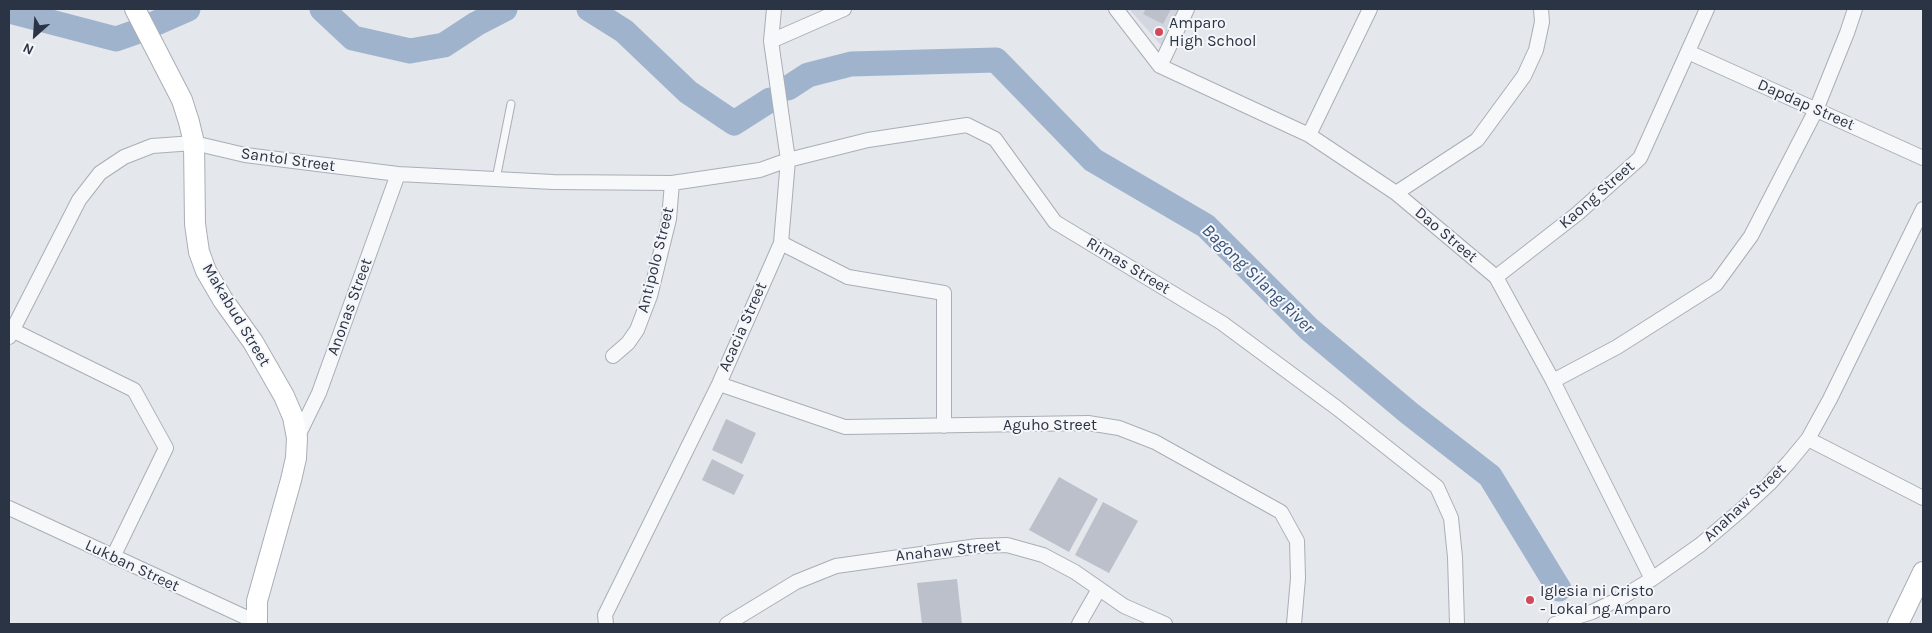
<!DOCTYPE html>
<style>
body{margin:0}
#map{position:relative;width:1932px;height:633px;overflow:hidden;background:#e4e7ec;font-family:Karla,sans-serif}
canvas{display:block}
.frame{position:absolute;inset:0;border:10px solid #2b3445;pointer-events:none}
.north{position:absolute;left:10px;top:10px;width:50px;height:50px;-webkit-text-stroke:4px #f4f6f9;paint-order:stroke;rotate:206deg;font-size:14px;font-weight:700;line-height:20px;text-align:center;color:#2b3445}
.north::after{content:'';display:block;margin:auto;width:18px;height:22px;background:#2b3445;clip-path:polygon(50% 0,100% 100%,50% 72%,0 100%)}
</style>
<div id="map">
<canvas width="1932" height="633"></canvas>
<div class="frame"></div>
<div class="north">N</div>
</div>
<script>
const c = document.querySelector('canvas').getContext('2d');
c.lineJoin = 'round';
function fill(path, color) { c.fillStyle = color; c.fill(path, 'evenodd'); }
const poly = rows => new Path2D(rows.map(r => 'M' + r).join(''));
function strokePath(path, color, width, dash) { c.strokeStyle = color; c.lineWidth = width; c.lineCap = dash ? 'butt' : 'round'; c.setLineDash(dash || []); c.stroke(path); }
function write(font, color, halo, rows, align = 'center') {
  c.font = font + ' Karla,sans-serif'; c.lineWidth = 4; c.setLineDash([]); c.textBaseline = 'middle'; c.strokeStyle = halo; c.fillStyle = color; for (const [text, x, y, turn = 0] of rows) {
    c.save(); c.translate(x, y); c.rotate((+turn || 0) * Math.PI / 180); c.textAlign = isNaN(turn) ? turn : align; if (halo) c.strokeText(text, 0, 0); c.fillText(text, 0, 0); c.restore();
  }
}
const built = poly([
 [1129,9,1180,9,1162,46]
]);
const river = poly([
 [322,9,353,38,410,51,444,45,476,24,505,9],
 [589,9,624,31,688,92,734,123,770,100],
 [9,11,116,39,136,32],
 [147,27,188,9],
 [788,88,808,75,851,64,996,60,1093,160,1206,226,1309,329,1409,413,1490,476,1559,589]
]);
const building = poly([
 [1146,9,1171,9,1163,24,1143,14],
 [726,419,756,433,742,464,712,450],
 [712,459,744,475,734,495,702,480],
 [1059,477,1098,499,1069,552,1029,530],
 [1103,502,1138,521,1109,573,1075,555],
 [957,579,962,624,922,624,917,583]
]);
const lane = poly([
 [496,179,511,104]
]);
const street = poly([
 [1116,9,1160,66,1309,135,1396,193,1496,277,1553,381,1652,579],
 [771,41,844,9],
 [1688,52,1923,158],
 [1160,66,1187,9],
 [1309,135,1370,9],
 [1396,193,1477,140,1524,76,1536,50,1542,22,1541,9],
 [781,243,848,277,944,293,944,426],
 [1496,277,1577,214,1640,158,1707,9],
 [12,330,134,390,166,448,113,557],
 [9,337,79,200,100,173,124,157,152,146,194,143,245,155,398,174,553,182,672,183,760,170,788,160,868,140,967,125,995,139,1055,222,1222,323,1337,408,1437,487,1451,518,1455,557,1457,624],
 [613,356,628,343,637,330,650,296,669,219,672,183],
 [1553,381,1617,347,1716,284,1751,236,1816,110,1847,33,1855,9],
 [719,384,845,427,1088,423,1119,428,1155,442,1281,512,1297,541,1298,578,1294,624],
 [297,438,319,393,398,174],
 [1808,439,1923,498],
 [9,508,256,622],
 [606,624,605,615,719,384,781,243,788,160,771,41,774,9],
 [727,624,796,582,836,566,978,546,1007,545,1043,555,1075,572,1124,606,1165,624],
 [1079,624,1099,589],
 [1555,624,1592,612,1619,599,1652,579,1700,545,1740,511,1769,484,1789,462,1808,439,1830,399,1923,209]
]);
const secondary = poly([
 [135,9,182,100,189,122,194,143,195,224,199,252,206,271,223,300,253,342,284,396,293,417,297,438,296,458,291,480,257,601,257,624],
 [1898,624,1923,572]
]);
const markers = [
 [1159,32,5,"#d1495b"],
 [1530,600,5,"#d1495b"]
];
const poiNames = [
 ["Amparo",1169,23],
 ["High School",1169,41],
 ["Iglesia ni Cristo",1540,591],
 ["- Lokal ng Amparo",1540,609]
];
const streetNames = [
 ["Dapdap Street",1806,105,24],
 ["Santol Street",288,160,8],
 ["Kaong Street",1597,195,-41],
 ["Dao Street",1446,235,40],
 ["Antipolo Street",656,260,-76],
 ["Rimas Street",1128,266,31],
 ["Anonas Street",350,307,-70],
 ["Makabud Street",236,315,59],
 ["Acacia Street",743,327,-66],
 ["Aguho Street",1050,425],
 ["Anahaw Street",1745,503,-43],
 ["Anahaw Street",948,551,-6],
 ["Lukban Street",132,566,25]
];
const waterNames = [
 ["Bagong Silang River",1258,279,44]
];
fill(built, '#d2d6de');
strokePath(river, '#9fb4cc', 25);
fill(building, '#bbc0ca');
strokePath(lane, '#a9aeb7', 9);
strokePath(street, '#a9aeb7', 16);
strokePath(secondary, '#a9aeb7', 22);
strokePath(lane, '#f7f8fa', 7);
strokePath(street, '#f7f8fa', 14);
strokePath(secondary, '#fff', 20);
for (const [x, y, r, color] of markers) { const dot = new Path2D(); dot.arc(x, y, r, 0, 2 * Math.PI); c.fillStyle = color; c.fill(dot); strokePath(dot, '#f4f6f9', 2); }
write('16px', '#2b3445', '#f4f6f9', poiNames, 'left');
write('16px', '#2b3445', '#f4f6f9', streetNames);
write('italic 18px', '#34527a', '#f4f6f9', waterNames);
</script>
